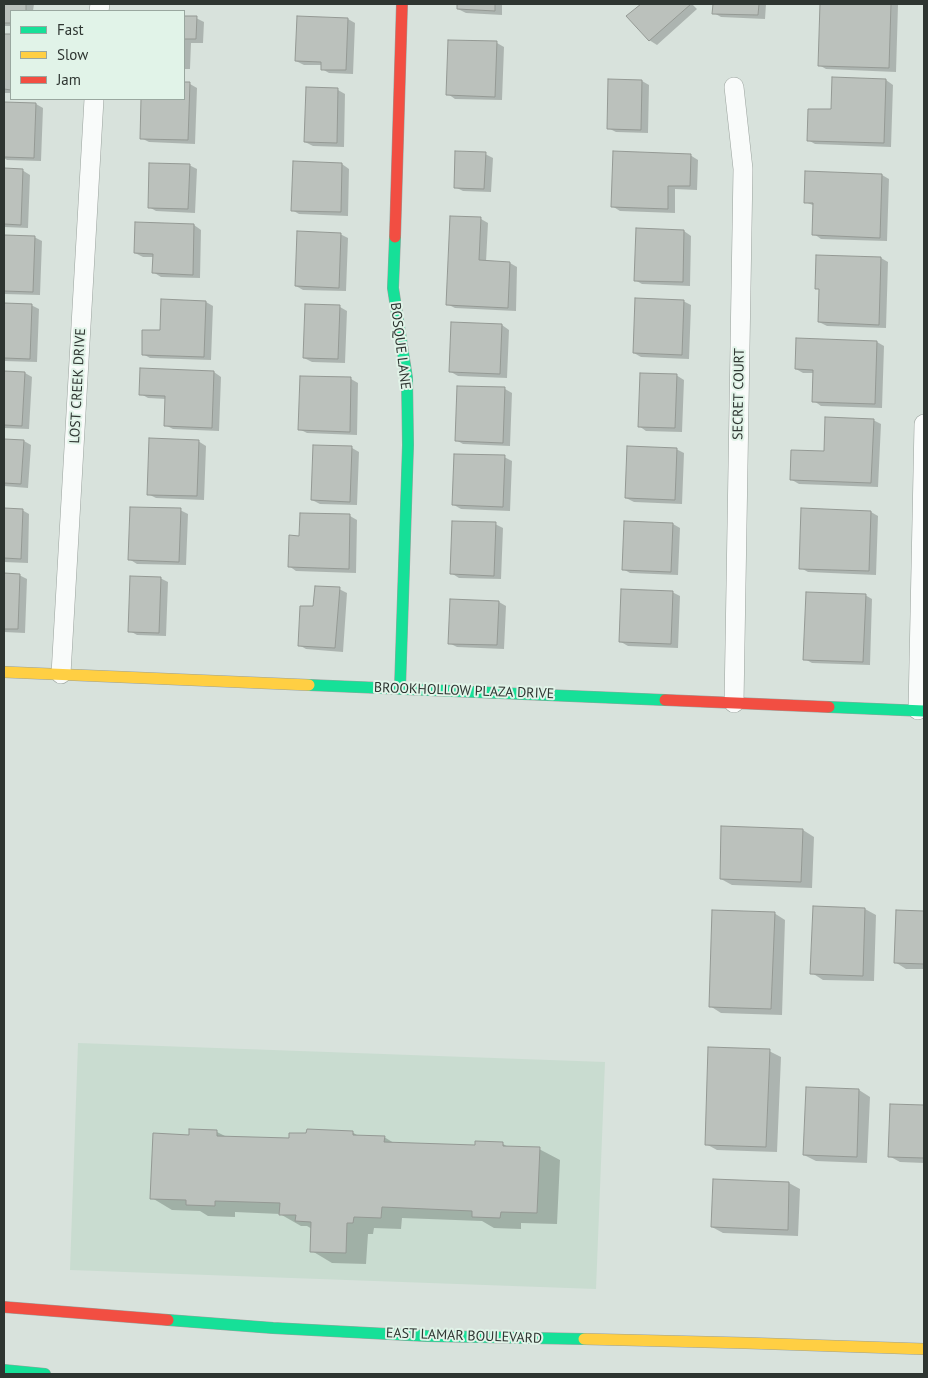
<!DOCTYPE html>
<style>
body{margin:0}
#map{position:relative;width:928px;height:1378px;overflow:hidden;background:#d8e2dc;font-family:"PT Sans",sans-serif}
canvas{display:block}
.frame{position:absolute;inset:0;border:5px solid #2e3531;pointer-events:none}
.legend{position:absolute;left:10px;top:10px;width:175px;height:90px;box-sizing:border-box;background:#e1f3e8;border:1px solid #99a79f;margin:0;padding:6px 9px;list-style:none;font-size:15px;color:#2e3531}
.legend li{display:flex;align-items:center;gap:10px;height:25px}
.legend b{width:25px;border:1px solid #99a79f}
</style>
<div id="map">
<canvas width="928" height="1378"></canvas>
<div class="frame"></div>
<ul class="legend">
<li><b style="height:6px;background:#16e098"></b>Fast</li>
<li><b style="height:6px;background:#ffcf43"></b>Slow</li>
<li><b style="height:6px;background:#f24e42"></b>Jam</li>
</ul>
</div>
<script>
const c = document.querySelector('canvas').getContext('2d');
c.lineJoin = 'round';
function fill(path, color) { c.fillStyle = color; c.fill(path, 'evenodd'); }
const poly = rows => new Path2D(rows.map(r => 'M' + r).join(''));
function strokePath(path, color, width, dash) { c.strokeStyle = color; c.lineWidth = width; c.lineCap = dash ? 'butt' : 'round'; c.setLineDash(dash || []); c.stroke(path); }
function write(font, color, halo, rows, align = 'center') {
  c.font = font + ' "PT Sans",sans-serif'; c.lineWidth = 4; c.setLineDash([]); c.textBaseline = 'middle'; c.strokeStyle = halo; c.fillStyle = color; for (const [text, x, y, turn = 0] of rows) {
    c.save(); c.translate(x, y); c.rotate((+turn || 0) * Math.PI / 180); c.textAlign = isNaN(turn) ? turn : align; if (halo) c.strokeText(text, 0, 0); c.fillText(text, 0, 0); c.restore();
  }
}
const built = poly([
 [78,1043,605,1062,596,1289,70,1270]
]);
const shadow = poly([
 [4,4,34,4,33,11,11,11,11,26,4,26],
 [458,4,502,4,502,15,466,13,458,9],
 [642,4,692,4,697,9,657,45,649,40,628,16],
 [714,4,766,4,765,19,721,17,714,13],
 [821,4,896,4,898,5,896,72,826,69,819,65],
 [184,17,196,18,204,22,203,43,191,43,190,69,184,69],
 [348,19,355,23,353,74,329,73,322,69,322,65,304,65,296,61],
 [4,35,11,35,11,93,4,93],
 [497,43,504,47,502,100,455,99,448,94],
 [610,80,642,81,649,85,648,133,616,132,608,128],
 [886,80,893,85,891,147,815,144,808,140],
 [184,84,190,84,197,88,195,144,149,142,141,138,143,99,184,99],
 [307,89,338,90,345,94,344,147,313,146,305,142],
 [4,103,36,104,43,108,41,161,7,160,4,158],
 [485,154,493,158,491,192,463,191,455,187],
 [690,155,698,160,697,190,675,189,675,213,620,211,612,206],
 [294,163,342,164,349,169,348,216,299,214,292,210],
 [189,165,197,169,195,213,156,211,149,207],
 [4,170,22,170,30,175,28,228,4,227],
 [882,175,889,179,887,241,821,239,814,234,815,206,805,202],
 [481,219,488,223,486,262,510,263,517,267,516,311,455,308,447,304],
 [194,225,201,230,200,278,161,277,153,272,154,257,143,257,135,253],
 [637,230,684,231,691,236,690,286,642,284,635,280],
 [340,234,348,238,346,291,303,290,296,286],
 [4,236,34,237,42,241,40,295,4,294],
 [881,258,888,262,886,328,827,326,819,322,821,290,816,288],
 [162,300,206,302,213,306,211,360,150,358,143,354,161,332],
 [683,301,691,305,689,359,641,357,634,353],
 [4,304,31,305,39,309,37,362,4,361],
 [340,307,347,311,345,363,312,362,304,358],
 [502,325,509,330,507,378,458,376,451,372],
 [877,342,884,346,882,408,821,406,814,401,815,373,803,373,796,369],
 [4,372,25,373,32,377,29,429,4,428],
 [214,372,221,377,219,431,173,429,165,425,166,399,148,398,141,394],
 [676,375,684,380,682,432,646,431,639,426],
 [301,377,351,379,358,383,357,435,307,433,299,429],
 [458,387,505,389,512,393,510,446,463,444,456,440],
 [873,420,881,424,878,487,799,484,792,480],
 [4,440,24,441,31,445,28,488,4,486],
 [198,441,206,446,204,500,156,498,148,494],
 [352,448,359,452,357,505,320,504,312,500],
 [676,449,684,453,682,504,634,502,626,498],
 [504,457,512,461,510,511,461,509,454,505],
 [4,509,22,510,29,514,28,563,4,562],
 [180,510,188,514,186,565,137,564,129,559],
 [871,512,878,516,876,575,808,572,801,568],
 [301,514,350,516,357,520,356,573,296,571,289,566,300,537],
 [495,524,503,528,501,579,459,578,451,573],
 [673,524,680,528,678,575,630,573,623,569],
 [4,574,19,575,27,579,25,633,4,632],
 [160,578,168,582,166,636,137,635,130,631],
 [339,589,347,593,343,652,306,649,299,645],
 [672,592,680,596,678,648,628,646,621,642],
 [865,595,872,599,870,665,812,663,805,659],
 [499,602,506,606,504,649,457,647,449,643],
 [803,830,814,837,812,888,732,885,721,879],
 [865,909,876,915,874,981,823,980,812,973],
 [897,911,924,912,924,969,906,969,895,962],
 [774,913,785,920,782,1015,721,1013,710,1006],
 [769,1051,781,1057,777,1152,717,1150,706,1144],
 [859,1090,870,1097,867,1163,816,1161,804,1155],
 [891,1105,924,1107,924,1163,900,1162,889,1156],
 [190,1131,217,1132,227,1137,290,1139,352,1132,360,1137,384,1137,394,1143,476,1146,503,1144,510,1148,539,1149,560,1160,557,1224,521,1223,521,1229,494,1228,482,1221,402,1218,401,1229,374,1228,373,1234,368,1234,366,1264,332,1263,312,1251,312,1229,307,1226,301,1226,280,1214,235,1212,235,1217,208,1216,200,1211,172,1210,152,1198,190,1136],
 [789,1183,800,1189,798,1236,723,1233,712,1227]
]);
const building = poly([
 [4,4,26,4,26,11,11,11,11,23,4,23,4,4],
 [457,4,495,4,495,11,457,9,457,4],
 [641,4,691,4,649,41,626,16,641,4],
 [713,4,759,4,758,15,712,14,713,4],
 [820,4,891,4,889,68,818,66,820,4],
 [184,16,197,16,196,39,184,39,184,52,184,16],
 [297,16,348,18,346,70,321,70,321,62,295,61,297,16],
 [4,34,11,34,11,90,4,89,4,34],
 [448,40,497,41,495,97,446,95,448,40],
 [832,77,886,79,884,143,807,141,808,109,831,109,832,77],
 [608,79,642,80,641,130,607,129,608,79],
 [184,82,190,82,188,140,140,139,141,99,184,99,184,82],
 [306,87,338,88,337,143,304,142,306,87],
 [4,102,36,103,34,158,4,157,4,102],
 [455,151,486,152,484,189,454,188,455,151],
 [613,151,691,154,690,186,668,186,668,209,611,207,613,151],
 [293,161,342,163,341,212,291,211,293,161],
 [149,163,190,164,188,209,148,208,149,163],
 [4,168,23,169,21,225,4,224,4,168],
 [805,171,882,174,880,238,812,235,813,203,804,203,805,171],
 [450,216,481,217,479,260,510,262,508,308,446,305,450,216],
 [135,222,194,224,193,275,152,273,153,254,134,253,135,222],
 [636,228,684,230,683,282,634,281,636,228],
 [297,231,341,233,339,288,295,286,297,231],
 [4,235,35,236,33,292,4,291,4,235],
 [816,255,881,257,879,325,818,322,819,289,815,289,816,255],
 [635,298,684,300,682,355,633,353,635,298],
 [161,299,206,301,204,357,142,355,142,330,160,330,161,299],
 [4,303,32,304,30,359,4,358,4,303],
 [305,304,340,305,338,359,303,358,305,304],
 [451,322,502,324,500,374,449,372,451,322],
 [796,338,877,341,875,404,812,402,813,370,795,369,796,338],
 [140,368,214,371,212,428,164,426,165,396,139,395,140,368],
 [4,371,25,372,22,426,4,425,4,371],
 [640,373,677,374,675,428,638,427,640,373],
 [300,376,351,377,350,432,298,430,300,376],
 [457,386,505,387,503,443,455,441,457,386],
 [825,417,874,419,871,483,790,480,791,450,824,451,825,417],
 [149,438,199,440,197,496,147,495,149,438],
 [4,439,24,440,21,484,4,483,4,439],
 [313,445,352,446,350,502,311,500,313,445],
 [627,446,677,448,675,500,625,498,627,446],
 [454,454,505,455,503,507,452,505,454,454],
 [130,507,181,508,179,562,128,560,130,507],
 [4,508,23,509,21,559,4,558,4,508],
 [801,508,871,511,869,571,799,569,801,508],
 [300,513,350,514,349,569,288,567,289,535,299,536,300,513],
 [452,521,496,522,494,576,450,574,452,521],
 [624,521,673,523,671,572,622,570,624,521],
 [4,573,20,574,18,629,4,629,4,573],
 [130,576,161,577,159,633,128,632,130,576],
 [315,586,340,587,335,648,298,646,300,606,313,606,315,586],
 [621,589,673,591,671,644,619,642,621,589],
 [806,592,866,594,863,662,803,660,806,592],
 [450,599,499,601,497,645,448,644,450,599],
 [721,826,803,829,801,882,720,879,721,826],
 [813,906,865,908,863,976,810,974,813,906],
 [712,910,775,912,771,1009,709,1007,712,910],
 [896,910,924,911,924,964,894,963,896,910],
 [708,1047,770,1049,766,1147,705,1145,708,1047],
 [806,1087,859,1089,857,1157,803,1155,806,1087],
 [890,1104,924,1105,924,1158,888,1157,890,1104],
 [189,1129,217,1130,217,1136,289,1138,289,1133,306,1133,307,1129,353,1131,353,1135,385,1136,384,1142,475,1145,475,1141,503,1142,503,1146,540,1147,537,1213,501,1212,500,1218,472,1217,472,1211,382,1207,381,1218,354,1217,353,1223,347,1223,346,1253,310,1252,311,1222,295,1221,296,1215,279,1215,280,1203,215,1201,215,1206,186,1205,186,1200,150,1199,153,1133,189,1135,189,1129],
 [713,1179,789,1182,788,1230,711,1227,713,1179]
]);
const street = poly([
 [99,11,100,4],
 [61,674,94,99],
 [734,703,743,169,734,87],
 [918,710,924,424]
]);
const fast = poly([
 [395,237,393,288,407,378,408,445,400,688],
 [309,685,665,700],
 [829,707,924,711],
 [168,1320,273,1328,427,1336,584,1339],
 [4,1370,45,1374]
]);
const slow = poly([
 [4,672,309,685],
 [584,1339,746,1343,924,1349]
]);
const jam = poly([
 [395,237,402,4],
 [665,700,829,707],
 [4,1307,168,1320]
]);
const streetNames = [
 ["BOSQUE LANE",400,346,83],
 ["LOST CREEK DRIVE",78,386,-87],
 ["SECRET COURT",739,394,-89],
 ["BROOKHOLLOW PLAZA DRIVE",464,691,2],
 ["EAST LAMAR BOULEVARD",464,1336,2]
];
fill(built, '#c9dcd0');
fill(shadow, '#0003');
fill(building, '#bbc1bc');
strokePath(building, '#949994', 1);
strokePath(street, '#99a19c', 20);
strokePath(fast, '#99a19c', 12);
strokePath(slow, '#99a19c', 12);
strokePath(jam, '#99a19c', 12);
strokePath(street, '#f9fbfa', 19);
strokePath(fast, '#16e098', 11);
strokePath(slow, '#ffcf43', 11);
strokePath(jam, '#f24e42', 11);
write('14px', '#2e3531', '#e1f3e8', streetNames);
</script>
